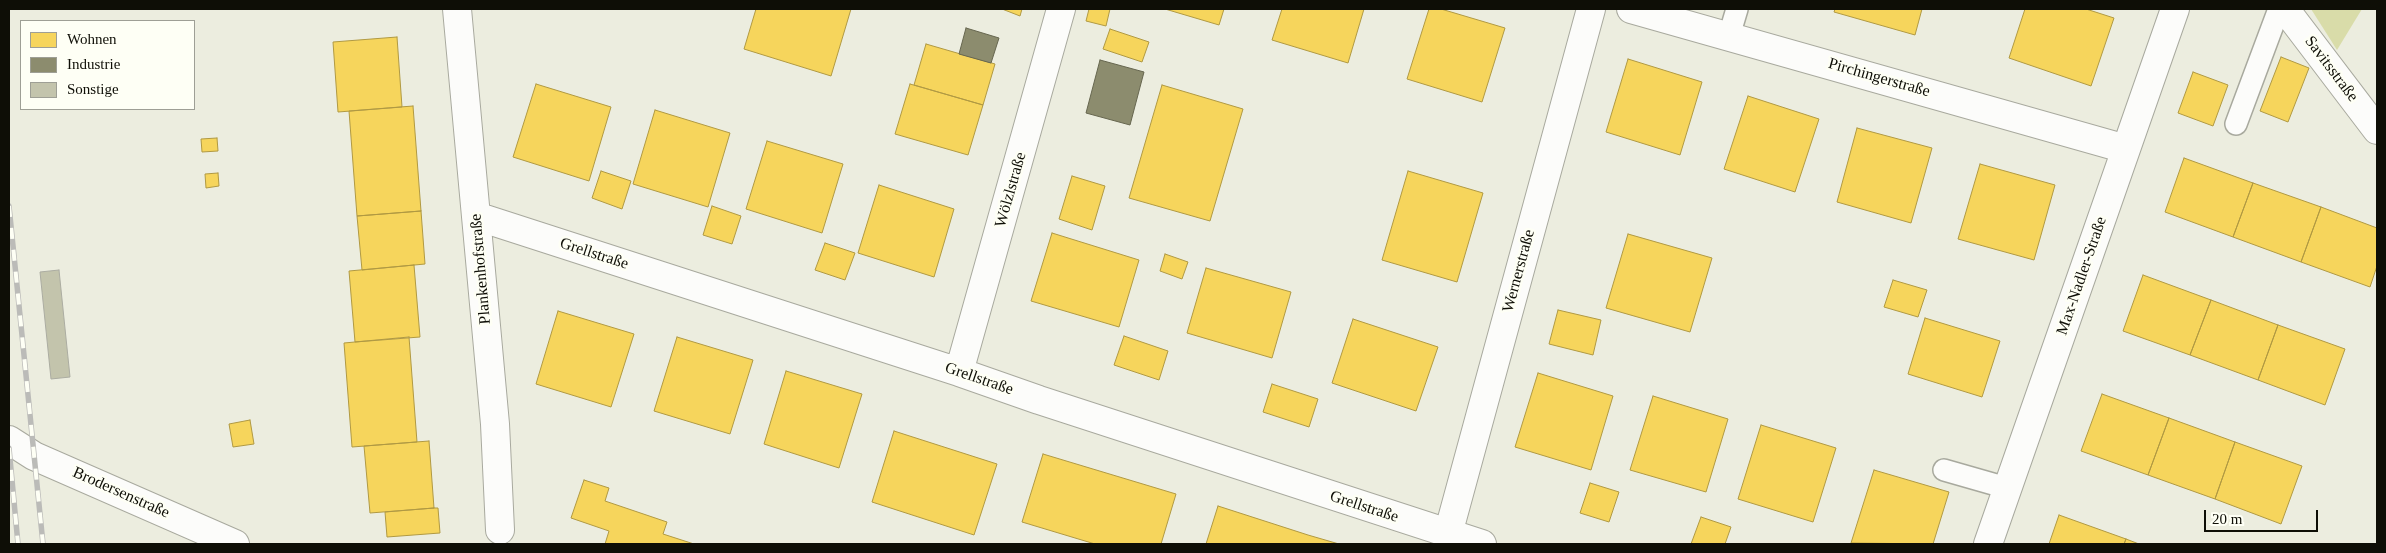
<!DOCTYPE html>
<meta charset="utf-8">
<style>
body{margin:0}
#map{position:relative;width:2386px;height:553px;overflow:hidden;background:#eceddf;font-family:Georgia,serif}
canvas{display:block}
.frame{position:absolute;inset:0;border:10px solid #0e0e06;pointer-events:none}
.legend{position:absolute;left:20px;top:20px;width:175px;height:90px;box-sizing:border-box;background:#fefff5;border:1px solid #9e9f95;margin:0;padding:6px 9px;list-style:none;font-size:15px;color:#0e0e06}
.legend li{display:flex;align-items:center;gap:10px;height:25px}
.legend b{width:25px;border:1px solid #9e9f95}
.scale{position:absolute;left:2204px;top:510px;width:114px;height:22px;box-sizing:border-box;border:2px solid #0e0e06;border-top:0;padding-left:6px;font-size:15px;line-height:18px;white-space:nowrap;color:#0e0e06;-webkit-text-stroke:4px #fefff5;paint-order:stroke}
</style>
<div id="map">
<canvas width="2386" height="553"></canvas>
<div class="frame"></div>
<ul class="legend">
<li><b style="height:14px;background:#f6d55c"></b>Wohnen</li>
<li><b style="height:14px;background:#8c8c6e"></b>Industrie</li>
<li><b style="height:14px;background:#c3c4ac"></b>Sonstige</li>
</ul>
<div class="scale">20 m</div>
</div>
<script>
const c = document.querySelector('canvas').getContext('2d');
c.lineJoin = 'round';
function fill(path, color) { c.fillStyle = color; c.fill(path, 'evenodd'); }
const poly = rows => new Path2D(rows.map(r => 'M' + r).join(''));
function strokePath(path, color, width, dash) { c.strokeStyle = color; c.lineWidth = width; c.lineCap = dash ? 'butt' : 'round'; c.setLineDash(dash || []); c.stroke(path); }
function write(font, color, halo, rows, align = 'center') {
  c.font = font + ' Georgia,serif'; c.lineWidth = 5; c.setLineDash([]); c.textBaseline = 'middle'; c.strokeStyle = halo; c.fillStyle = color; for (const [text, x, y, turn = 0] of rows) {
    c.save(); c.translate(x, y); c.rotate((+turn || 0) * Math.PI / 180); c.textAlign = isNaN(turn) ? turn : align; if (halo) c.strokeText(text, 0, 0); c.fillText(text, 0, 0); c.restore();
  }
}
const green = poly([
 [2311,9,2362,9,2337,50]
]);
const homes = poly([
 [756,9,851,9,831,76,744,49,756,9],
 [1002,9,1022,9,1020,16,1002,9],
 [1089,9,1110,9,1106,26,1086,21,1089,9],
 [1165,9,1224,9,1219,25,1165,9],
 [1282,9,1364,9,1348,63,1272,40,1282,9],
 [1429,9,1441,9,1505,28,1482,102,1407,79,1429,9],
 [1835,9,1922,9,1915,35,1834,12,1835,9],
 [2025,9,2086,9,2114,18,2091,86,2009,58,2025,9],
 [1110,29,1149,42,1142,62,1103,49,1110,29],
 [397,37,402,107,338,112,333,42,397,37],
 [926,44,995,64,983,105,914,85,926,44],
 [2281,57,2309,68,2288,122,2260,111,2281,57],
 [1628,59,1702,82,1680,155,1606,132,1628,59],
 [2193,72,2228,85,2213,126,2178,113,2193,72],
 [536,84,611,107,589,181,513,157,536,84],
 [910,84,983,105,968,155,895,134,910,84],
 [1162,85,1243,109,1210,221,1129,198,1162,85],
 [1748,96,1819,119,1795,192,1724,169,1748,96],
 [413,106,421,211,357,216,349,111,413,106],
 [655,110,730,133,708,207,633,184,655,110],
 [1857,128,1932,148,1911,223,1837,202,1857,128],
 [217,138,218,151,202,152,201,139,217,138],
 [767,141,843,164,822,233,746,209,767,141],
 [2184,158,2253,183,2233,237,2165,212,2184,158],
 [1980,164,2055,185,2034,260,1958,239,1980,164],
 [601,171,631,181,622,209,592,198,601,171],
 [1408,171,1483,193,1457,282,1382,260,1408,171],
 [218,173,219,186,206,188,205,174,218,173],
 [1072,176,1105,186,1092,230,1059,219,1072,176],
 [2253,183,2321,207,2301,262,2233,237,2253,183],
 [879,185,954,209,934,277,858,253,879,185],
 [712,206,741,216,732,244,703,235,712,206],
 [2321,207,2377,228,2377,266,2370,287,2301,262,2321,207],
 [421,211,425,264,362,270,357,216,421,211],
 [1052,233,1139,260,1119,327,1031,301,1052,233],
 [1628,234,1712,258,1690,332,1606,308,1628,234],
 [825,243,855,253,845,280,815,270,825,243],
 [1165,254,1188,262,1182,279,1160,271,1165,254],
 [414,265,420,337,355,342,349,271,414,265],
 [1206,268,1291,292,1272,358,1187,333,1206,268],
 [2143,275,2211,300,2190,355,2123,331,2143,275],
 [1893,280,1927,290,1918,317,1884,307,1893,280],
 [2211,300,2278,325,2258,380,2190,355,2211,300],
 [1558,310,1601,320,1593,355,1549,344,1558,310],
 [558,311,634,334,611,407,536,384,558,311],
 [1925,318,2000,341,1982,397,1908,374,1925,318],
 [1353,319,1438,347,1416,411,1332,383,1353,319],
 [2278,325,2345,349,2325,405,2258,380,2278,325],
 [1124,336,1168,351,1159,380,1114,365,1124,336],
 [409,337,417,442,352,447,344,343,409,337],
 [677,337,753,360,730,434,654,411,677,337],
 [786,371,862,394,839,468,764,444,786,371],
 [1538,373,1613,396,1591,470,1515,447,1538,373],
 [1272,384,1318,399,1309,427,1263,412,1272,384],
 [2102,394,2169,418,2148,475,2081,451,2102,394],
 [1653,396,1728,419,1706,492,1630,470,1653,396],
 [2169,418,2235,442,2215,499,2148,475,2169,418],
 [250,420,254,444,233,447,229,424,250,420],
 [1761,425,1836,448,1813,522,1738,499,1761,425],
 [894,431,997,464,974,535,872,502,894,431],
 [429,441,434,508,370,513,364,446,429,441],
 [2235,442,2302,466,2281,524,2215,499,2235,442],
 [1043,454,1176,494,1161,544,1095,544,1022,522,1043,454],
 [1874,470,1949,492,1933,544,1851,543,1874,470],
 [584,480,609,488,605,501,667,522,663,534,694,544,605,544,609,531,571,518,584,480],
 [1590,483,1619,492,1609,522,1580,513,1590,483],
 [1218,506,1308,535,1339,544,1206,544,1218,506],
 [434,508,438,508,440,533,387,537,385,512,434,508],
 [2059,515,2126,539,2124,544,2049,544,2059,515],
 [1701,517,1731,527,1725,544,1691,544,1701,517],
 [2126,539,2139,544,2124,544,2126,539]
]);
const industry = poly([
 [966,28,999,38,991,63,959,54,966,28],
 [1100,60,1144,72,1130,125,1086,113,1100,60]
]);
const building = poly([
 [59,270,70,377,51,379,40,272,59,270]
]);
const lane = poly([
 [1729,36,1737,9],
 [2236,124,2279,9],
 [1944,470,2007,488]
]);
const street = poly([
 [457,9,495,424,500,530],
 [1631,9,2126,149],
 [2285,9,2377,130],
 [476,216,959,372,1039,400,1482,544],
 [959,372,1061,9],
 [9,440,34,456,235,544],
 [1448,534,1591,9],
 [1988,544,2175,9]
]);
const rail = poly([
 [9,206,43,544],
 [9,448,18,544]
]);
const streetNames = [
 ["Savitsstraße",2331,69,53],
 ["Pirchingerstraße",1879,78,16],
 ["Wölzlstraße",1011,190,-74],
 ["Grellstraße",594,254,18],
 ["Plankenhofstraße",481,269,-95],
 ["Wernerstraße",1519,271,-75],
 ["Max-Nadler-Straße",2082,276,-71],
 ["Grellstraße",979,379,19],
 ["Brodersenstraße",121,493,24],
 ["Grellstraße",1364,507,18]
];
fill(green, '#d9dca9');
fill(homes, '#f6d55c');
strokePath(homes, '#b09942', 1);
fill(industry, '#8c8c6e');
strokePath(industry, '#66664f', 1);
fill(building, '#c3c4ac');
strokePath(building, '#abaca1', 1);
strokePath(lane, '#a8a99e', 24);
strokePath(street, '#a8a99e', 30);
strokePath(lane, '#fcfcfa', 21);
strokePath(street, '#fcfcfa', 28);
strokePath(rail, '#bbbbb8', 5.5);
strokePath(rail, '#fefff5', 4, [11]);
write('16px', '#0e0e06', '#fefff5', streetNames);
</script>
